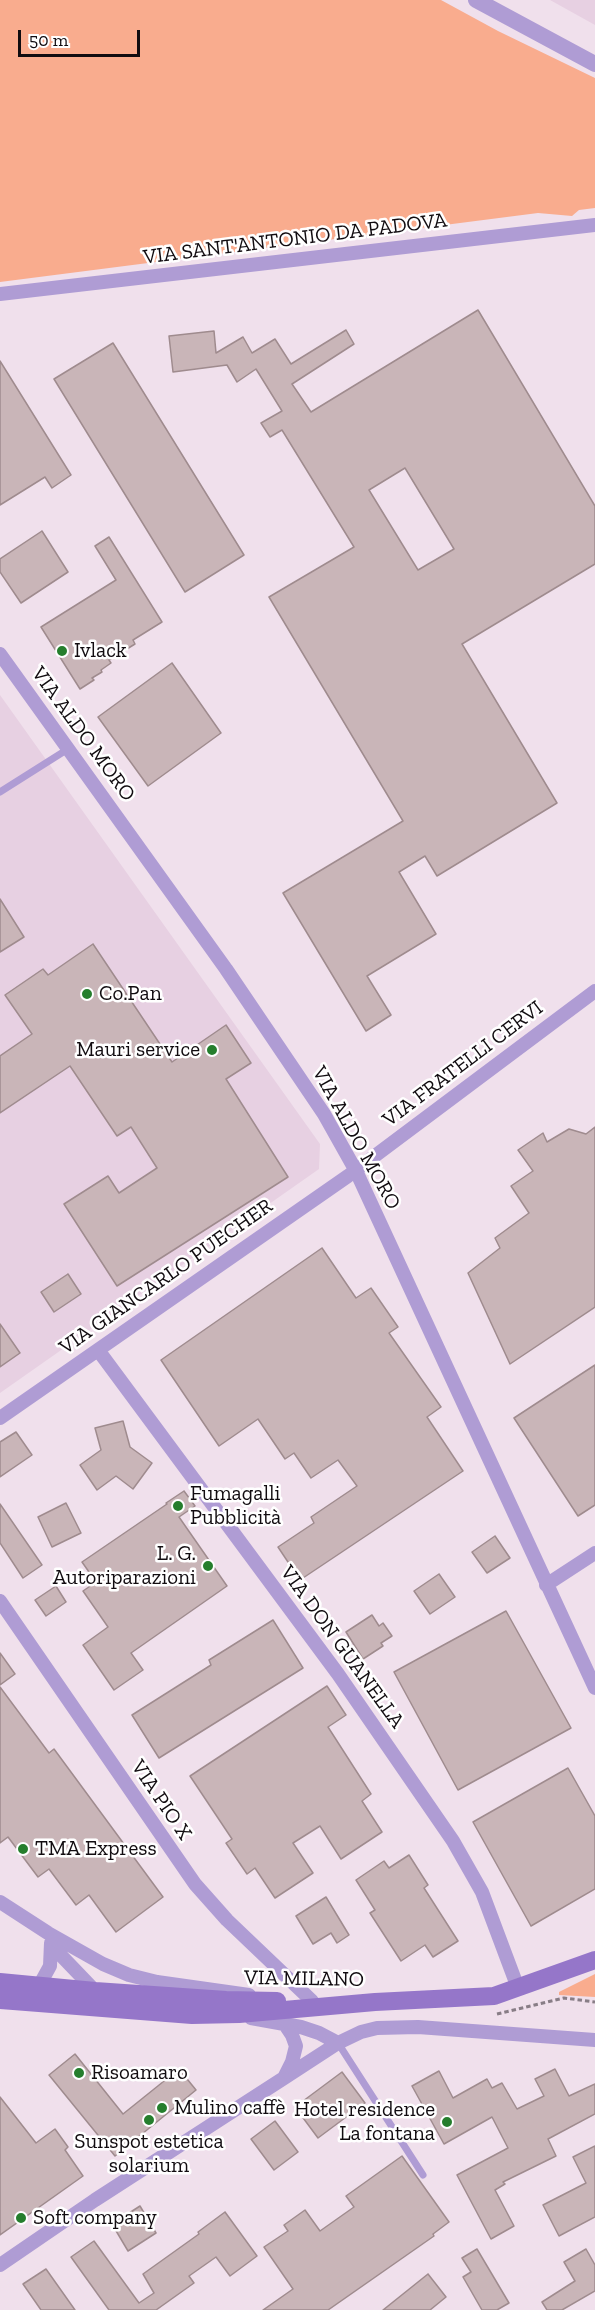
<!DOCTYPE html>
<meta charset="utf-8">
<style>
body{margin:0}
#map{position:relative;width:595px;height:2310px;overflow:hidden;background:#f0e0ec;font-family:"Zilla Slab",serif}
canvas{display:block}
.scale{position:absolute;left:18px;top:30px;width:122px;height:27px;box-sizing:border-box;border:3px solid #110c10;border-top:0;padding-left:8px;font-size:18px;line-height:21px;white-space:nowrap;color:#110c10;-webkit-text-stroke:4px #fff;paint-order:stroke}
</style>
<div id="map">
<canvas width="595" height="2310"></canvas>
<div class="scale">50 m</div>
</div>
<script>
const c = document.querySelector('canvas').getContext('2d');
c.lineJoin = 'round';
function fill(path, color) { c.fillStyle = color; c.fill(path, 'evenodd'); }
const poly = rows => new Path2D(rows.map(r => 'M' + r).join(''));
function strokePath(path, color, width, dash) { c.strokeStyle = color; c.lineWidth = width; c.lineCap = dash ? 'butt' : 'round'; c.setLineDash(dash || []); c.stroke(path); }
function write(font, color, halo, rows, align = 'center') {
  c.font = font + ' "Zilla Slab",serif'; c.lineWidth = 5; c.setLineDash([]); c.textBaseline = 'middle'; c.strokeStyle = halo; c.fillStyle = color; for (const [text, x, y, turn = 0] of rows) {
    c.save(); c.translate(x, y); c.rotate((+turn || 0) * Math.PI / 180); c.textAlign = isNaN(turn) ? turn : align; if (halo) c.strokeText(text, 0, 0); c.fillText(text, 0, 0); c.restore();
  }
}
const built = poly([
 [550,0,595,0,595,25],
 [0,695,320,1144,319,1169,0,1393]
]);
const green = poly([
 [0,0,441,0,498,31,595,78,595,208,579,210,572,216,538,213,0,282],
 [595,1974,595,1997,559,1995,559,1992]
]);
const building = poly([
 [478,310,595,506,595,564,462,644,557,803,437,876,425,856,399,872,436,934,367,976,391,1015,366,1031,283,893,403,821,269,597,354,547,282,430,270,437,261,423,282,411,256,369,237,382,227,365,173,372,169,336,214,331,216,353,243,337,252,353,275,339,291,364,346,330,354,344,292,384,311,412,478,310],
 [405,468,454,549,418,570,369,490,405,468],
 [113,343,244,555,185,592,54,379,113,343],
 [0,361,71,475,52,488,45,477,0,505,0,361],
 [42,531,68,572,21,603,0,572,0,559,42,531],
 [109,537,162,622,133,640,135,644,109,660,111,663,101,670,102,672,92,678,94,680,80,689,41,627,116,580,95,546,109,537],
 [172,663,221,733,148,786,98,717,172,663],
 [0,899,24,937,0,952,0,899],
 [93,944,172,1062,226,1025,251,1063,226,1079,288,1177,117,1286,64,1204,108,1176,119,1193,157,1168,131,1127,117,1136,70,1066,0,1113,0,1056,32,1034,5,995,43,969,48,975,93,944],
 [595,1127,595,1307,510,1364,468,1273,500,1248,495,1238,529,1213,511,1186,533,1171,518,1150,543,1133,547,1142,569,1129,586,1134,595,1127],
 [322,1248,356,1298,371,1288,398,1327,389,1333,441,1407,427,1417,463,1471,300,1580,278,1547,314,1523,311,1517,357,1486,338,1460,311,1478,294,1453,285,1459,258,1419,219,1446,161,1360,322,1248],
 [68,1274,81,1294,54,1312,41,1292,68,1274],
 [0,1324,20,1353,0,1367,0,1324],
 [595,1365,595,1505,578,1516,514,1418,595,1365],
 [123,1421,130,1447,152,1463,133,1489,116,1476,97,1490,80,1465,101,1450,95,1428,123,1421],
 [16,1432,32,1455,0,1477,0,1442,16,1432],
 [184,1491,195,1506,179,1517,227,1586,131,1653,143,1670,114,1690,83,1645,108,1627,83,1591,96,1582,82,1562,167,1504,166,1503,184,1491],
 [66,1503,81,1533,52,1547,38,1517,66,1503],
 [0,1504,42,1565,23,1578,0,1543,0,1504],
 [495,1536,510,1558,487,1573,472,1552,495,1536],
 [439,1574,455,1597,430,1614,414,1591,439,1574],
 [56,1586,66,1602,46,1616,35,1600,56,1586],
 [506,1611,571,1728,458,1790,394,1672,506,1611],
 [372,1615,379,1626,383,1623,392,1636,381,1643,383,1646,363,1659,346,1632,372,1615],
 [273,1620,303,1668,159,1758,132,1715,211,1665,209,1660,273,1620],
 [0,1653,15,1674,0,1685,0,1653],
 [327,1686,346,1715,328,1727,371,1794,362,1801,382,1832,341,1859,320,1826,293,1843,313,1873,275,1898,255,1868,247,1874,226,1843,232,1839,190,1776,327,1686],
 [0,1687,49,1753,54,1749,163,1897,116,1932,89,1895,76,1905,49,1869,38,1877,8,1837,0,1843,0,1687],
 [568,1768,595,1816,595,1889,531,1926,473,1822,568,1768],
 [409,1855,428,1885,424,1888,458,1941,433,1957,425,1945,401,1961,370,1913,375,1910,356,1880,384,1861,389,1868,409,1855],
 [326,1897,349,1935,337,1943,331,1933,313,1944,296,1916,326,1897],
 [75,2054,123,2114,179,2069,196,2090,115,2156,49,2075,75,2054],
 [555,2069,569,2096,595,2084,595,2114,548,2139,556,2156,503,2182,505,2184,495,2190,514,2226,491,2239,457,2175,508,2148,492,2117,444,2144,412,2086,439,2071,453,2098,487,2079,492,2088,502,2083,517,2109,544,2096,535,2079,555,2069],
 [342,2072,365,2103,318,2138,295,2107,342,2072],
 [0,2097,36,2143,55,2129,68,2147,65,2150,83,2176,0,2235,0,2097],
 [275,2121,298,2152,274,2170,251,2139,275,2121],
 [595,2146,595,2217,559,2236,543,2205,586,2183,573,2157,595,2146],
 [402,2156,449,2222,433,2234,434,2236,328,2310,263,2310,293,2289,264,2247,288,2231,284,2225,305,2210,320,2231,354,2207,346,2196,402,2156],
 [140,2206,156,2233,128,2251,112,2224,140,2206],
 [225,2212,257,2256,230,2276,216,2257,189,2276,194,2283,156,2310,109,2310,71,2257,94,2241,139,2303,154,2293,143,2274,199,2234,198,2232,225,2212],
 [477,2249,509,2303,497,2310,482,2310,463,2277,471,2272,462,2258,477,2249],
 [586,2249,595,2265,595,2291,562,2310,547,2310,542,2302,575,2281,564,2262,586,2249],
 [46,2269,75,2310,41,2310,23,2284,46,2269],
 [428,2274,446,2297,430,2310,383,2310,428,2274]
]);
const path = poly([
 [497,2014,564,1998,595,2002]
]);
const service = poly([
 [0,792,68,749],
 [338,2043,423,2175]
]);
const minor = poly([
 [0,294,595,225],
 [0,654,226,969,324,1114,356,1171,595,1688],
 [98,1350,338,1674,453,1841,482,1892,518,1988],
 [0,1418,348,1176,595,991],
 [546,1585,595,1553],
 [0,1601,195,1884,227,1920,312,2001],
 [0,1902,48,1933,103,1964,129,1975,157,1982,249,1995],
 [52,1946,98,1994],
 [39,1986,50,1966,51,1943],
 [251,2018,301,2027,319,2033,338,2043],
 [284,2023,292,2035,296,2046,292,2062,285,2076],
 [0,2265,95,2200,284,2078,338,2043,361,2032,377,2028,418,2027,595,2040]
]);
const tertiary = poly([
 [476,0,595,64]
]);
const secondary = poly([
 [0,1982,95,1991,226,2000,277,2001],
 [0,2000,192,2015,239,2014,375,2002,494,1996,595,1960]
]);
const markers = [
 [62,651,6,"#257e2d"],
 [87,994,6,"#257e2d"],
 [212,1050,6,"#257e2d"],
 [178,1506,6,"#257e2d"],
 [208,1566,6,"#257e2d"],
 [23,1849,6,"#257e2d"],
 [79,2073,6,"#257e2d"],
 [162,2108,6,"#257e2d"],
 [149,2120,6,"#257e2d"],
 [447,2122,6,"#257e2d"],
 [21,2218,6,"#257e2d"]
];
const streetNames = [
 ["VIA SANT'ANTONIO DA PADOVA",295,239,-7],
 ["VIA ALDO MORO",83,734,54],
 ["VIA FRATELLI CERVI",463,1064,-37],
 ["VIA ALDO MORO",356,1138,61],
 ["VIA GIANCARLO PUECHER",166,1277,-35],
 ["VIA DON GUANELLA",342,1647,54],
 ["VIA PIO X",161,1800,56],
 ["VIA MILANO",304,1979,1]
];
const poiNames = [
 ["Ivlack",74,651],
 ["Co.Pan",99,994],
 ["Mauri service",200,1050,"right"],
 ["Fumagalli",190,1494],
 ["Pubblicità",190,1518],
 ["L. G.",196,1554,"right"],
 ["Autoriparazioni",196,1578,"right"],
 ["TMA Express",35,1849],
 ["Risoamaro",91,2073],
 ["Mulino caffè",174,2108],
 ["Hotel residence",435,2110,"right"],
 ["La fontana",435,2134,"right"],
 ["Sunspot estetica",149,2142,"center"],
 ["solarium",149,2166,"center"],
 ["Soft company",33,2218]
];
fill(built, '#e7d0e2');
fill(green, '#f9ac8e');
fill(building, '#c9b5b8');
strokePath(building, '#9f8b8e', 1.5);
strokePath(path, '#887d86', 3, [4.5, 3]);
strokePath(service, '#af9cd4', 7);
strokePath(minor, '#af9cd4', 14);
strokePath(tertiary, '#af9cd4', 16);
strokePath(secondary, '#9576c9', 18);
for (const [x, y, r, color] of markers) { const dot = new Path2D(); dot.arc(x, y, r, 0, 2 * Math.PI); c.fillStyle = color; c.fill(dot); strokePath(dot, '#fff', 2); }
write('21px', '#110c10', '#fff', streetNames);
write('21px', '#110c10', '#fff', poiNames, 'left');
</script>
